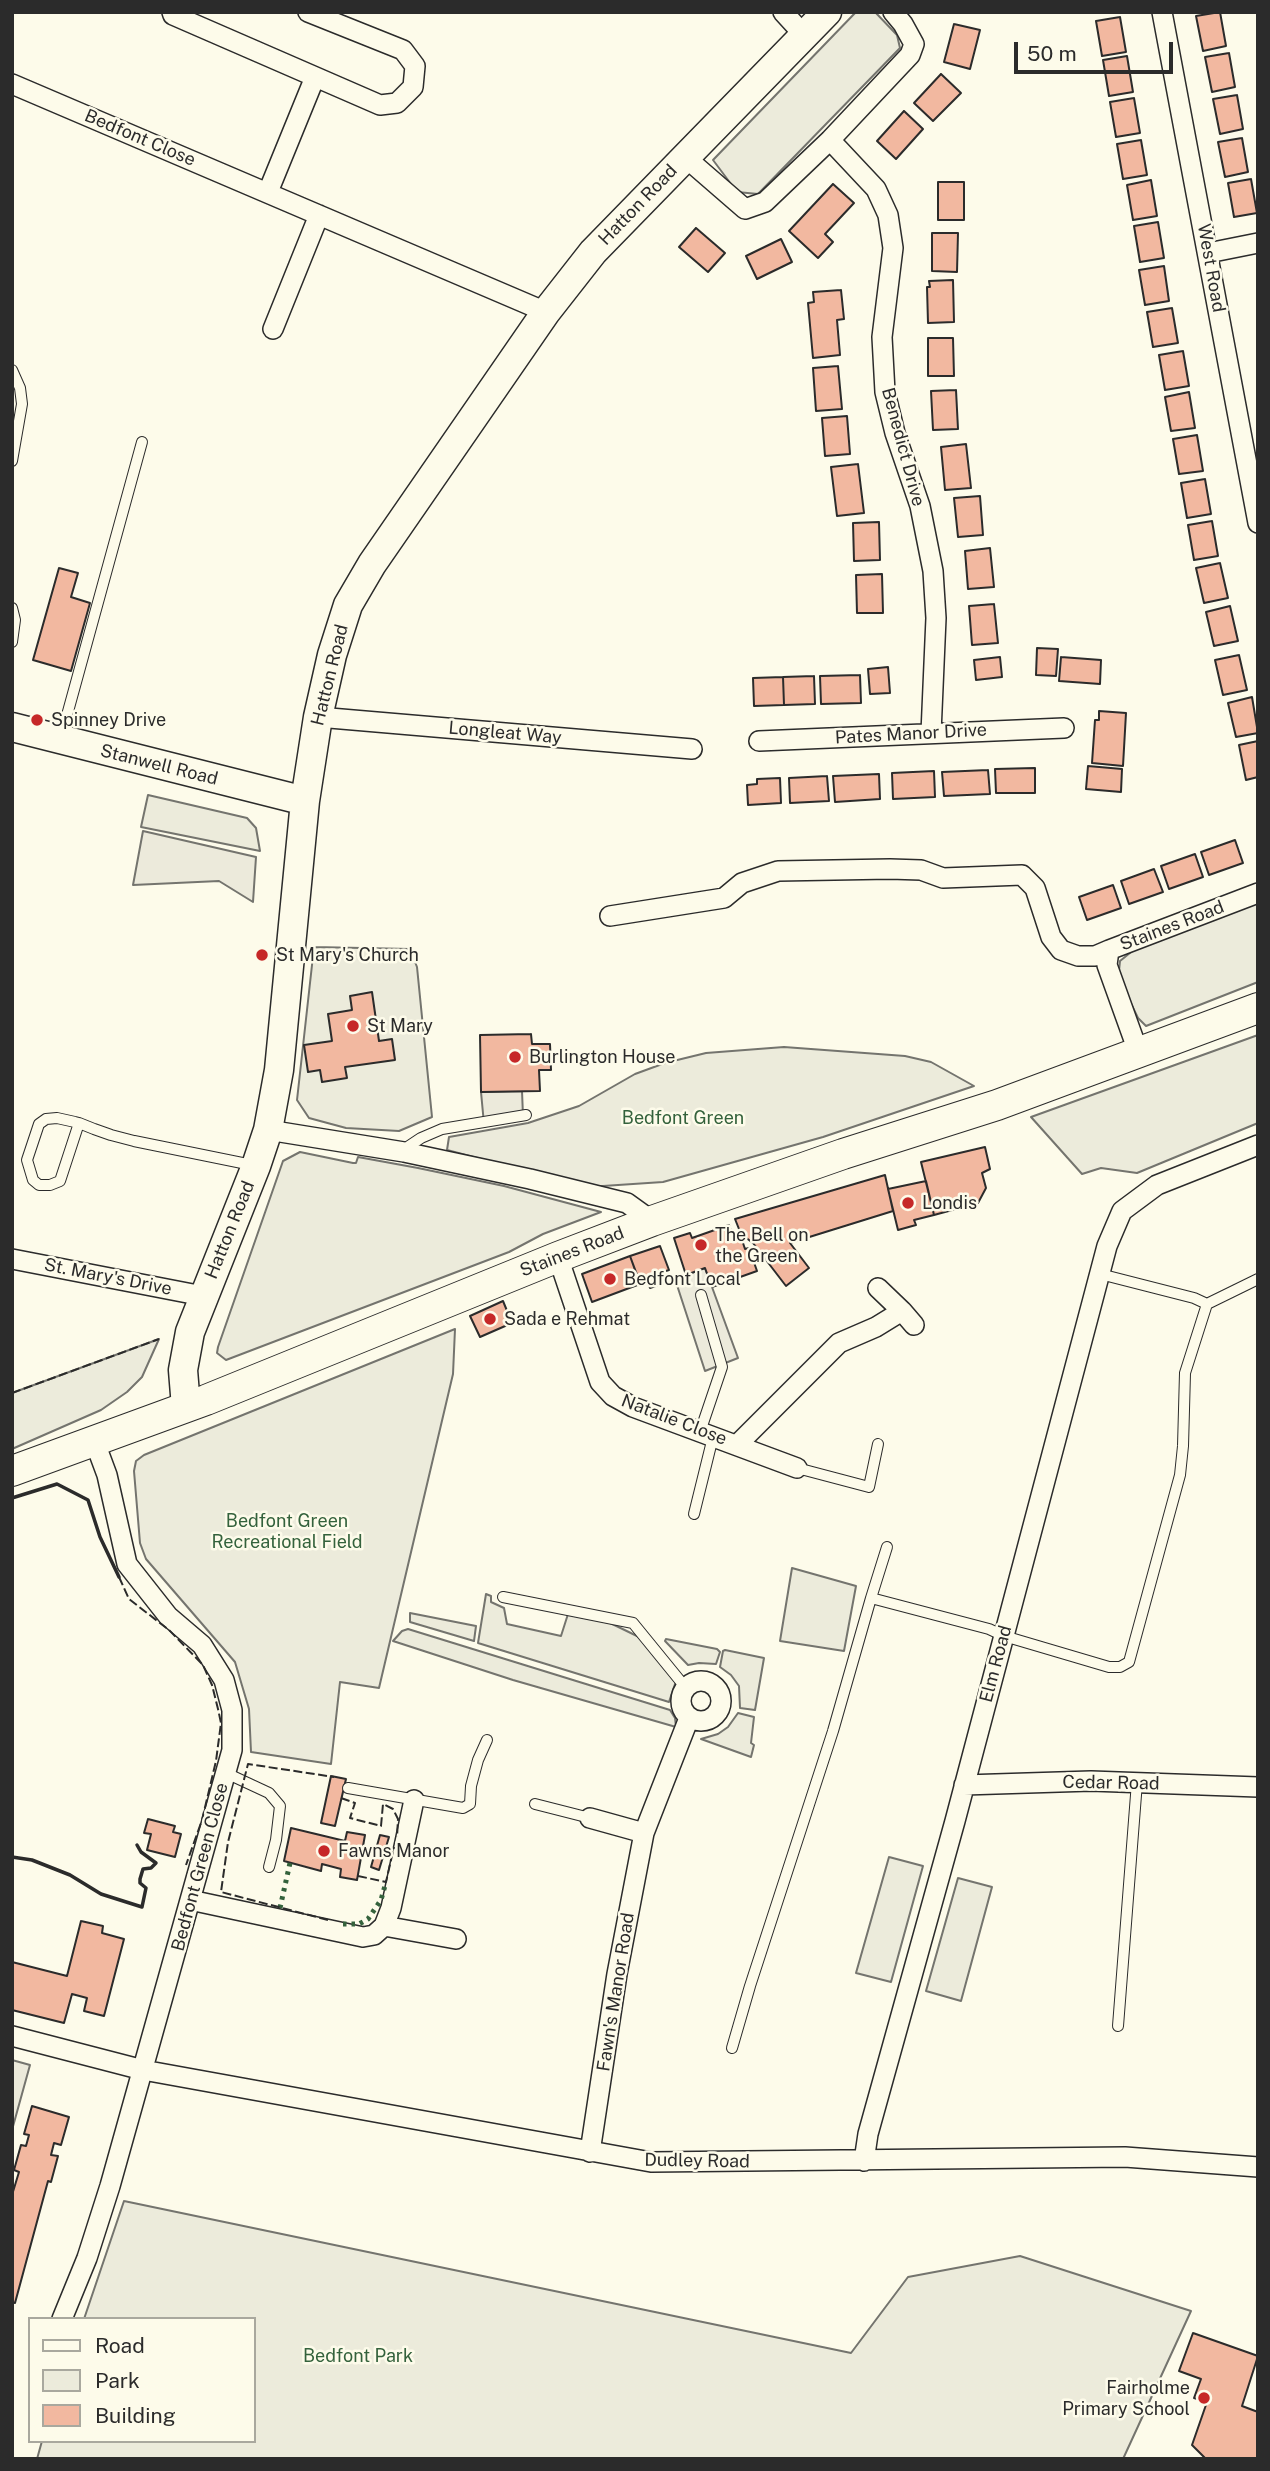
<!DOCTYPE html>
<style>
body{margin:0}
#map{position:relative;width:1270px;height:2471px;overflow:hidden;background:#fdfbea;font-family:"Public Sans",sans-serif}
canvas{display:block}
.frame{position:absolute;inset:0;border:14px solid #2b2b2b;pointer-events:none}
.legend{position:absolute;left:28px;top:2317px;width:228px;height:126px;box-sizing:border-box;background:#fdfbea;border:2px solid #a9a89e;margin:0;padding:9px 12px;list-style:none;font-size:21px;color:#2b2b2b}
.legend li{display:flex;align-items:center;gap:14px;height:35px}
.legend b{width:35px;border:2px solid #a9a89e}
.scale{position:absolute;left:1014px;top:42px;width:159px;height:32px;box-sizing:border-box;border:4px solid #2b2b2b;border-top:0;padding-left:9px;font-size:21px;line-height:24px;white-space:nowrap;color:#2b2b2b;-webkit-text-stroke:5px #fdfbea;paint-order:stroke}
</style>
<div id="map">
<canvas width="1270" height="2471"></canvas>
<div class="frame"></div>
<ul class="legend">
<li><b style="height:9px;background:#fdfbea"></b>Road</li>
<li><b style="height:19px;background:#ecebdb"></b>Park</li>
<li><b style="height:19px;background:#f2b8a0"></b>Building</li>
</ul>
<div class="scale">50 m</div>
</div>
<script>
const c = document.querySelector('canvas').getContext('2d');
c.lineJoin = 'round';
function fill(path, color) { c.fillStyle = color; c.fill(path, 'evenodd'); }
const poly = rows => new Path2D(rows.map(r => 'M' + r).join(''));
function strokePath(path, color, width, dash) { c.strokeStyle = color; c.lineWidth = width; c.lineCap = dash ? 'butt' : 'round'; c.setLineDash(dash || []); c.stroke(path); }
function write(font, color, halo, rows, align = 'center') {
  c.font = font + ' "Public Sans",sans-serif'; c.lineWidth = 5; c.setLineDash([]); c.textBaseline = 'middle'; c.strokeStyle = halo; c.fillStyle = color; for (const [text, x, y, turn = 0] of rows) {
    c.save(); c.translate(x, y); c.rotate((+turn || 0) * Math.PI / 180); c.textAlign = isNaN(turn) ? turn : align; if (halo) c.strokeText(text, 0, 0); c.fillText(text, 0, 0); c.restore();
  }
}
const green = poly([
 [856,12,875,12,897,35,900,48,758,194,737,192,713,160,856,12],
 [148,795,247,818,256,828,260,851,141,827,148,795],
 [1258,902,1258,982,1146,1026,1138,1018,1122,985,1119,971,1120,961,1141,944,1258,902],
 [314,947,410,949,417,967,432,1117,399,1131,346,1128,309,1118,297,1100,314,947],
 [1258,1035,1258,1123,1137,1173,1101,1168,1082,1174,1031,1117,1258,1035],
 [784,1047,905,1056,931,1062,974,1086,823,1137,663,1182,588,1187,447,1150,449,1137,528,1123,579,1106,635,1074,665,1063,706,1053,784,1047],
 [300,1152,353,1163,356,1163,358,1157,418,1168,504,1186,601,1212,543,1234,509,1252,226,1360,217,1353,218,1347,283,1161,300,1152],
 [455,1329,453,1374,379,1688,340,1682,331,1764,251,1752,249,1709,235,1662,146,1559,140,1543,134,1471,136,1461,144,1455,455,1329],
 [159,1339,142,1377,127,1392,101,1410,12,1449,12,1393,159,1339],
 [792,1568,856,1586,844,1651,780,1641,792,1568],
 [486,1594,491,1596,491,1602,504,1608,507,1624,561,1636,568,1614,604,1620,639,1637,678,1675,669,1702,478,1643,486,1594],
 [410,1613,476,1626,474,1641,410,1622,410,1613],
 [408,1629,670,1710,675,1718,676,1727,513,1680,393,1641,402,1631,408,1629],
 [666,1639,717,1649,720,1652,716,1664,699,1663,688,1665,665,1641,666,1639],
 [725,1650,764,1658,755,1710,740,1708,739,1686,731,1675,720,1667,723,1651,725,1650],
 [738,1713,754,1717,751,1743,754,1745,751,1757,701,1739,718,1734,728,1727,738,1713],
 [889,1857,923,1866,891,1982,856,1973,889,1857],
 [958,1878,992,1887,961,2001,926,1991,958,1878],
 [124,2201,851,2353,908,2277,1020,2256,1191,2311,1123,2459,37,2459,42,2441,254,2441,254,2319,84,2319,124,2201]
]);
const parking = poly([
 [143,831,256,857,253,902,219,881,133,885,143,831],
 [522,1091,523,1116,484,1124,481,1092,522,1091],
 [705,1268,738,1358,705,1371,675,1279,705,1268],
 [12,2060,30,2065,12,2130,12,2060]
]);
const building = poly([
 [1220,12,1226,46,1203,51,1196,16,1220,12],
 [1120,17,1126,52,1102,56,1096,21,1120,17],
 [954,24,980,30,970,69,944,62,954,24],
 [1229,53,1235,87,1212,92,1205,57,1229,53],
 [1127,56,1133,92,1109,96,1103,60,1127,56],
 [941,74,961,93,933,121,914,103,941,74],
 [1237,95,1243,129,1220,134,1213,99,1237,95],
 [1134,98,1140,133,1116,137,1110,102,1134,98],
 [904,111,923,129,896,159,877,141,904,111],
 [1242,138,1248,172,1225,177,1218,142,1242,138],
 [1141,140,1147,175,1123,179,1117,144,1141,140],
 [1251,179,1257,213,1234,217,1228,183,1251,179],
 [1151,180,1157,216,1133,220,1127,185,1151,180],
 [938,182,964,182,964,220,938,220,938,182],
 [833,184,854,203,825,234,833,242,818,258,789,231,833,184],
 [1158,222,1164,258,1140,262,1134,226,1158,222],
 [696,228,725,253,708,272,679,247,696,228],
 [932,233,958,233,957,272,932,271,932,233],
 [781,239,792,262,757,279,746,256,781,239],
 [1164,266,1169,301,1145,305,1139,270,1164,266],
 [953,280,954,322,928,323,927,287,930,287,929,281,953,280],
 [841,290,844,319,837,320,840,355,813,358,808,303,814,302,813,292,841,290],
 [1172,308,1178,343,1153,347,1147,312,1172,308],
 [928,338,953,338,954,376,928,376,928,338],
 [1183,351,1189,386,1165,390,1159,355,1183,351],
 [838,366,842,409,816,411,813,368,838,366],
 [956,390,958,429,933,430,931,391,956,390],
 [1189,392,1195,428,1171,431,1165,397,1189,392],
 [847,416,850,454,825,456,822,418,847,416],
 [1197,435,1203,471,1179,474,1173,439,1197,435],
 [966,444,971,488,945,490,941,447,966,444],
 [858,464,864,513,837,516,831,467,858,464],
 [1205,479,1211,514,1187,518,1181,483,1205,479],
 [980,496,983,535,958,537,954,498,980,496],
 [1212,521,1218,556,1194,560,1188,525,1212,521],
 [879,522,880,560,854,561,853,523,879,522],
 [990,548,994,587,968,589,965,551,990,548],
 [1220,563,1228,598,1204,603,1196,568,1220,563],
 [59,568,78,573,71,597,90,603,71,671,33,660,59,568],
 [882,574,883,613,857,613,856,575,882,574],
 [994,604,998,643,972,645,969,606,994,604],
 [1230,606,1238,641,1214,646,1206,612,1230,606],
 [1037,648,1058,649,1056,676,1036,675,1037,648],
 [1239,655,1247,690,1223,695,1215,660,1239,655],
 [1000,657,1002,677,976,680,974,660,1000,657],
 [1061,657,1101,660,1100,684,1059,681,1061,657],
 [888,667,890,693,870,694,868,669,888,667],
 [860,675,861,703,821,704,820,676,860,675],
 [814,676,815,704,784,705,783,677,814,676],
 [783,677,784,705,754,706,753,678,783,677],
 [1252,697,1258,733,1236,737,1228,703,1252,697],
 [1099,711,1126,713,1123,766,1092,763,1095,720,1099,720,1099,711],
 [1258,741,1258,777,1246,780,1239,745,1258,741],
 [1088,766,1122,769,1121,792,1086,789,1088,766],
 [1035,768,1035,793,996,793,995,769,1035,768],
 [988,770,990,794,944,796,942,772,988,770],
 [934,771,935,797,893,799,892,773,934,771],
 [879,774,880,799,835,802,833,776,879,774],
 [827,776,829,801,790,803,789,778,827,776],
 [780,778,781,803,748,805,747,785,757,784,757,779,780,778],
 [1235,840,1243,863,1209,875,1201,852,1235,840],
 [1195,854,1203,877,1169,889,1161,866,1195,854],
 [1154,869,1163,892,1129,904,1121,881,1154,869],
 [1113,885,1121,908,1087,920,1079,897,1113,885],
 [372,992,379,1041,392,1039,395,1060,345,1067,347,1078,322,1082,320,1070,308,1072,304,1045,332,1041,328,1014,352,1010,350,996,372,992],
 [531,1034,532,1044,550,1044,551,1070,539,1070,540,1091,481,1092,480,1035,531,1034],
 [985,1147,990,1169,982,1173,986,1188,978,1203,934,1215,921,1162,985,1147],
 [885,1175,893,1211,790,1243,809,1268,786,1286,753,1243,741,1234,735,1219,885,1175],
 [926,1181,934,1215,914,1220,916,1225,898,1230,888,1189,926,1181],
 [729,1225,734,1239,741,1237,745,1249,749,1248,757,1271,712,1287,705,1268,686,1275,674,1238,690,1233,692,1238,729,1225],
 [660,1246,669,1270,663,1272,667,1282,650,1288,646,1277,639,1280,630,1256,660,1246],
 [630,1256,640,1284,592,1302,582,1274,630,1256],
 [503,1301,512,1323,480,1337,470,1316,503,1301],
 [331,1776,346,1779,335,1826,321,1823,331,1776],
 [148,1819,175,1826,173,1832,181,1834,175,1857,147,1850,151,1834,144,1833,148,1819],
 [291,1828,345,1841,347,1832,365,1835,357,1880,340,1877,341,1869,322,1864,321,1871,284,1861,291,1828],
 [380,1835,389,1837,379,1870,371,1867,380,1835],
 [81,1921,103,1926,102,1933,124,1939,104,2016,84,2011,87,1998,72,1994,64,2023,12,2010,12,1962,67,1976,81,1921],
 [32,2106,69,2117,61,2145,54,2143,51,2155,58,2156,51,2182,48,2181,15,2303,12,2302,12,2195,19,2172,14,2170,21,2145,26,2146,29,2135,24,2134,32,2106],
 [1193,2333,1258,2356,1242,2406,1258,2412,1258,2459,1206,2459,1192,2445,1207,2402,1194,2398,1201,2379,1179,2371,1193,2333]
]);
const lane = poly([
 [12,370,20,388,22,404,12,461],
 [12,608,15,620,12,642],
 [61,737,142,442],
 [79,1123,60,1181,50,1185,39,1185,33,1180,27,1160,39,1124,46,1119,57,1118,75,1122,79,1123,94,1129,111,1135,134,1141,252,1165],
 [404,1152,409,1146,421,1138,442,1129,526,1115],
 [1100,1274,1194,1298,1207,1304],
 [700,1432,722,1367,701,1295],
 [797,1468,869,1487,878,1444],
 [694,1514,713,1437],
 [503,1597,633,1623,686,1688],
 [871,1598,887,1547],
 [226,1773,269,1793,280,1806,276,1840,269,1867],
 [348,1788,463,1808,470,1804,471,1786,478,1760,487,1740],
 [535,1804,590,1818],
 [1118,2026,1137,1782],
 [732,2048,750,1986,833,1731,871,1598,989,1629,1004,1636,1109,1667,1120,1667,1129,1662,1180,1475,1183,1446,1185,1373,1207,1304,1258,1279]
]);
const street = poly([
 [172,12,173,15,380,105,397,103,413,87,415,66,403,50,308,12],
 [783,12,804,35],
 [1162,12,1258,523],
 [12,84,546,312],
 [830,140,876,189,888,215,893,248,882,337,885,392,895,433,920,506,933,571,936,618,931,733],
 [685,157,745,209,765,202,830,140,910,55,914,44,903,24,893,12],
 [268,192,315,77],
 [1208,253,1258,243],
 [273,329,319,215],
 [318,717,692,749],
 [759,741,1064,728],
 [610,916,724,898,742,883,778,871,890,869,921,870,943,878,1022,875,1035,888,1051,937,1061,950,1078,956,1095,956,1109,950],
 [1139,1054,1107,965,1109,950,1258,893],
 [268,1130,404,1152,530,1179,627,1203,652,1221],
 [558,1257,600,1382,613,1396,633,1407,797,1468],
 [12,1259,203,1296],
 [878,1288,902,1311],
 [737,1445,839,1343,876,1327,902,1311,914,1325],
 '681 1701a20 20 0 1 1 40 0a20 20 0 1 1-40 0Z',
 [964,1785,1091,1781,1258,1787],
 [590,1818,644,1833],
 [190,1900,363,1937,374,1935,384,1926,391,1908,414,1800],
 [384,1926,456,1939],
 [12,2036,143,2070,651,2162,1125,2157,1258,2167],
 [590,2152,617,1974,644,1833,689,1718],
 [864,2161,868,2134,955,1821,1107,1246,1122,1211,1157,1185,1258,1145],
 [62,2319,87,2258,110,2186,232,1750,232,1710,224,1680,202,1645,168,1616,127,1564,107,1475,94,1440]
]);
const secondary = poly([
 [12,727,305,801],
 [186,1407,183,1370,190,1332,256,1166,268,1130,279,1070,305,801,318,717,332,655,348,605,372,564,546,312,593,252,827,12]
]);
const primary = poly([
 [12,1471,206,1400,558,1257,652,1221,843,1154,997,1105,1258,1008]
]);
const hedge = poly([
 [280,1908,290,1863],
 [343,1924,359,1924,368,1919,381,1900,386,1882]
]);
const fence = poly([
 [12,1393,159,1339],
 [119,1577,129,1599,169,1630,203,1665,212,1685,218,1709,221,1723,216,1761,202,1820,186,1865],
 [341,1798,355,1803,350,1818,381,1826,383,1804,393,1809,398,1819,397,1837],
 [358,1876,386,1882,394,1847],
 [328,1920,221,1892,228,1842,248,1764,334,1777]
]);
const wall = poly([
 [12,1498,57,1484,88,1500,100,1537,119,1577],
 [12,1857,32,1860,70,1875,101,1894,142,1907,146,1888,140,1883,140,1879,143,1869,151,1868,156,1863,141,1852,137,1845]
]);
const markers = [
 [37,720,7,"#c62828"],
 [262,955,7,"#c62828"],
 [353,1026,7,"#c62828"],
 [515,1057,7,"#c62828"],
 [908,1203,7,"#c62828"],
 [701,1245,7,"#c62828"],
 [610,1279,7,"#c62828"],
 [490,1319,7,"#c62828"],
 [324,1851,7,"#c62828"],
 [1204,2398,7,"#c62828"]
];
const streetNames = [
 ["Bedfont Close",140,138,23],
 ["Hatton Road",638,205,-46],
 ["West Road",1211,268,80],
 ["Benedict Drive",903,447,75],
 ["Hatton Road",330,675,-76],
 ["Longleat Way",505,733,5],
 ["Pates Manor Drive",911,734,-3],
 ["Stanwell Road",159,765,14],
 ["Staines Road",1172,926,-21],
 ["Hatton Road",230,1230,-68],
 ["Staines Road",572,1252,-21],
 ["St. Mary's Drive",108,1277,11],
 ["Natalie Close",674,1420,21],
 ["Elm Road",996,1664,-75],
 ["Cedar Road",1111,1783,1],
 ["Bedfont Green Close",200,1867,-75],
 ["Fawn's Manor Road",616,1992,-81],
 ["Dudley Road",697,2161,1]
];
const poiNames = [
 ["Spinney Drive",51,720],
 ["St Mary's Church",276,955],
 ["St Mary",367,1026],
 ["Burlington House",529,1057],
 ["Londis",922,1203],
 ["The Bell on",715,1235],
 ["the Green",715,1256],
 ["Bedfont Local",624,1279],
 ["Sada e Rehmat",504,1319],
 ["Fawns Manor",338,1851],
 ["Fairholme",1190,2388,"right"],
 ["Primary School",1190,2409,"right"]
];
const parkNames = [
 ["Bedfont Green",683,1118],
 ["Bedfont Green",287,1521],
 ["Recreational Field",287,1542],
 ["Bedfont Park",358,2356]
];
fill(green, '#ecebdb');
strokePath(green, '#74746e', 2);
fill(parking, '#eceadb');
strokePath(parking, '#74746e', 2);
fill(building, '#f2b8a0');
strokePath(building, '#2b2b2b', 2);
strokePath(lane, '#2b2b2b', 12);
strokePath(street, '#2b2b2b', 22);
strokePath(secondary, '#2b2b2b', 31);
strokePath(primary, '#2b2b2b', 32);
strokePath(lane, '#fdfbea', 10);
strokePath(street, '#fdfbea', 19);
strokePath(secondary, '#fdfbea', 28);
strokePath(primary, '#fdfbea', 30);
strokePath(hedge, '#34623c', 5, [3.5, 5]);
strokePath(fence, '#2b2b2b', 2, [9, 3.5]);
strokePath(wall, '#2b2b2b', 3.5);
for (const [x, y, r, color] of markers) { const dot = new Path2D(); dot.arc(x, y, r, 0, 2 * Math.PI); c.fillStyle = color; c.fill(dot); strokePath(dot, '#fdfbea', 2.5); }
write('18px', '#2b2b2b', '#fdfbea', streetNames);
write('18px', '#2b2b2b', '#fdfbea', poiNames, 'left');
write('18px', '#34623c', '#fdfbea', parkNames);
</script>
